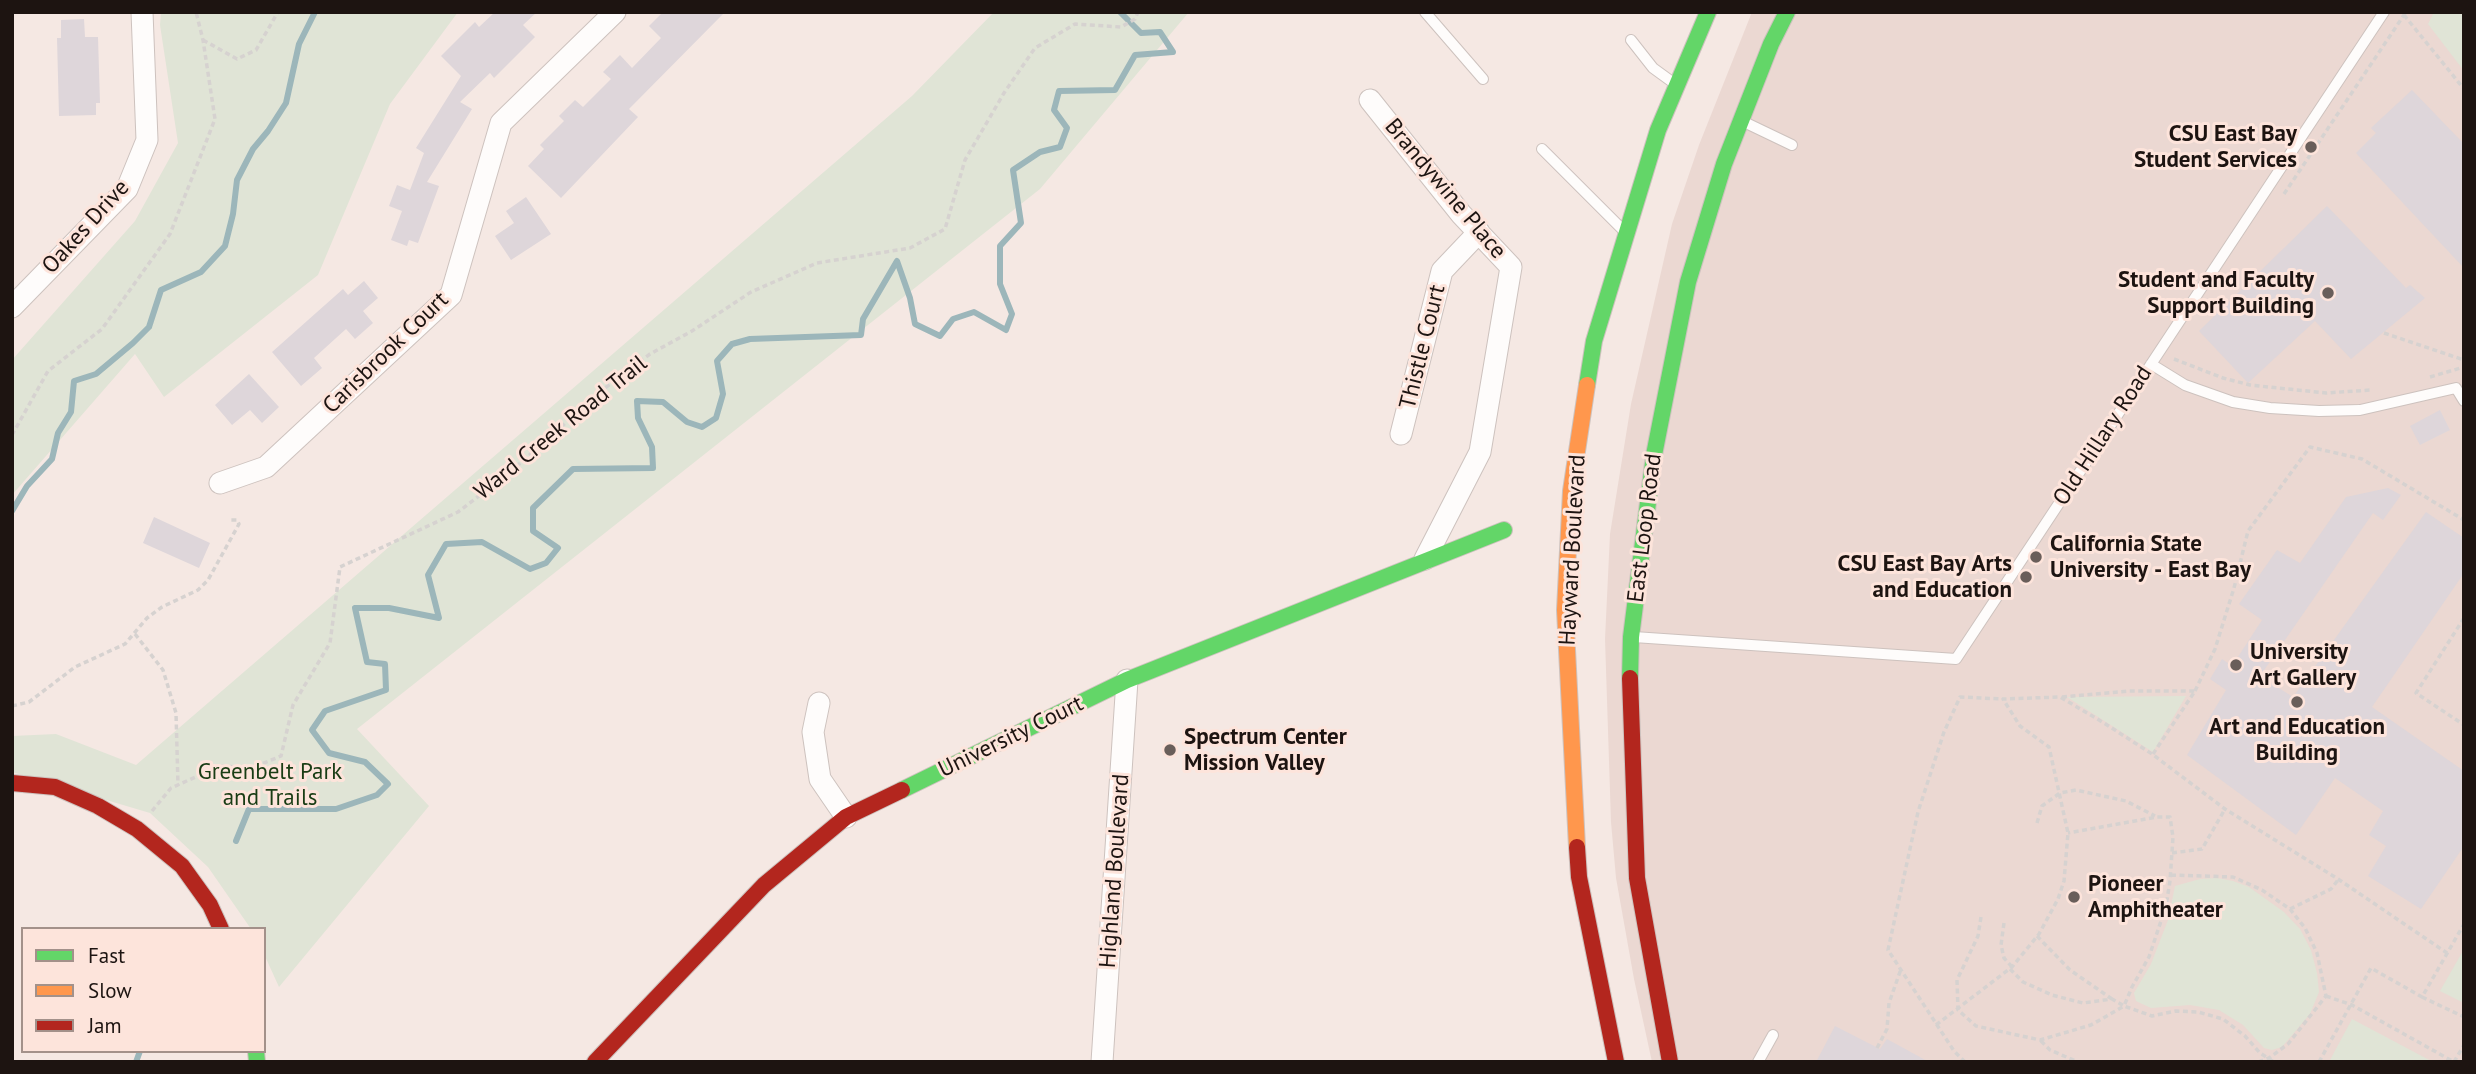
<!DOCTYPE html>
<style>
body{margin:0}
#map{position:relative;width:2476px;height:1074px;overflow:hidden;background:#f5e8e3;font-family:"PT Sans",sans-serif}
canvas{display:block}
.frame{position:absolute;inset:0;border:14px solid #1d1411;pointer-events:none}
.legend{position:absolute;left:21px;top:927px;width:245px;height:126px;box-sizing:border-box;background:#fde4db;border:2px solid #a3918a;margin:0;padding:9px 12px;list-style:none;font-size:21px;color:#1d1411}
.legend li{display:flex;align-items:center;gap:14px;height:35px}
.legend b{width:35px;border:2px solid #a3918a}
</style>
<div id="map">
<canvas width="2476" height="1074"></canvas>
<div class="frame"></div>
<ul class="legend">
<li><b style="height:9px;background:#63d668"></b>Fast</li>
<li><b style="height:9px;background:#ff974d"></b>Slow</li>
<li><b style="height:9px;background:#b3261e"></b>Jam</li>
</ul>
</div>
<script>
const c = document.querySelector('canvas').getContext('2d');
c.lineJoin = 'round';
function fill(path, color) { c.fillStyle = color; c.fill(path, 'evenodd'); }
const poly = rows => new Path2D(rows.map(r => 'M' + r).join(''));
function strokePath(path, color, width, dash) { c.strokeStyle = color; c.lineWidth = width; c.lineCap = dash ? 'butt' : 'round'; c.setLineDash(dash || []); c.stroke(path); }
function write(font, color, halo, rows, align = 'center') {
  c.font = font + ' "PT Sans",sans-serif'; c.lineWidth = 6; c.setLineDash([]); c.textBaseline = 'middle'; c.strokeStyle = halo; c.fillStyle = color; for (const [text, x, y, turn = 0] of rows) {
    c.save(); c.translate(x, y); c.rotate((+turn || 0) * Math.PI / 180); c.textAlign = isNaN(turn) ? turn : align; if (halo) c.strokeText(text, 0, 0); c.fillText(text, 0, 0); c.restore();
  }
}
const education = poly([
 [1752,12,2464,12,2464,1062,1652,1062,1634,979,1616,878,1611,822,1605,639,1610,534,1631,404,1672,224,1699,145]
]);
const green = poly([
 [161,12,458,12,390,104,318,275,164,397,135,354,12,495,12,360,135,221,178,143,160,25],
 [994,12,1189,12,1040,189,357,729,429,806,279,987,264,954,264,929,251,929,208,867,150,813,12,772,12,736,56,734,136,765,912,96],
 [2434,12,2464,12,2464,71,2428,24],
 [2186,696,2153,752,2067,697],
 [2217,878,2233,881,2249,887,2284,912,2300,929,2311,950,2317,973,2319,992,2310,1014,2282,1047,2272,1050,2264,1048,2243,1025,2219,1010,2190,1005,2151,1008,2136,1001,2134,993,2151,964,2168,920,2175,886,2200,879],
 [2464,949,2464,1003,2440,991],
 [2352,1019,2433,1062,2329,1062]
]);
const stream = poly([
 [12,511,27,486,52,459,58,433,71,412,74,381,96,374,133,343,149,327,161,290,201,272,225,246,233,214,237,180,253,149,268,131,286,103,299,44,315,12],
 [236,841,249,809,336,809,377,795,388,784,365,762,329,753,312,730,325,711,386,690,385,664,367,662,355,608,389,608,439,618,428,575,446,544,482,542,530,569,546,563,558,548,533,531,533,508,573,469,653,468,652,447,638,418,637,401,663,402,687,422,702,427,716,418,723,394,717,361,732,344,750,339,861,335,863,319,897,261,910,298,915,324,940,336,953,319,974,312,1006,330,1012,314,1000,284,1000,246,1021,223,1013,170,1040,152,1060,147,1067,128,1054,110,1059,91,1115,90,1135,55,1173,52,1160,32,1141,33,1120,12],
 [136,1062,140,1051]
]);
const building = poly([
 [495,12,537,12,523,25,535,37,494,78,490,73,460,102,472,109,427,182,439,186,418,243,409,240,407,246,391,240,402,211,389,206,397,185,410,190,424,153,416,148,461,76,441,56,475,22,479,27],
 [663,12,725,12,629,109,638,117,561,198,528,166,544,149,540,145,564,121,559,116,575,100,583,107,611,79,603,72,620,55,632,68,661,38,649,26],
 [84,19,85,37,98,37,100,103,96,103,96,115,59,116,57,38,61,38,61,20],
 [2412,90,2464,144,2464,268,2356,153,2376,133,2371,128],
 [526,197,551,234,511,260,495,236,514,223,506,211],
 [2327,206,2406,288,2410,285,2425,298,2351,359,2315,321,2248,383,2199,331],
 [364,281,378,298,363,311,373,323,355,339,346,329,314,358,322,368,301,386,272,352,343,289,348,295],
 [249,374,279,407,262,423,250,410,232,425,215,405],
 [2440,410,2450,430,2420,445,2410,426],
 [2388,488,2401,495,2383,520,2373,513,2260,676,2293,697,2426,512,2464,538,2464,573,2372,707,2464,771,2464,846,2421,909,2368,876,2386,846,2369,835,2383,811,2335,778,2296,835,2187,755,2226,690,2210,679,2222,659,2232,666,2262,620,2239,604,2277,550,2300,563,2346,497],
 [154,517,210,543,199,568,143,543],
 [1835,1026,1880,1049,1887,1039,1929,1062,1816,1062]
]);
const path = poly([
 [2404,15,2464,89],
 [203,40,237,59,256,50,278,12],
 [2284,194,2406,12],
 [2384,333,2464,360],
 [2174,359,2223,378,2250,385,2326,393,2371,390],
 [2430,377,2464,367],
 [12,435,48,371,102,329,170,234,215,119,203,40,196,12],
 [2464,618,2416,693,2464,725],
 [135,634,163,670,176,713,178,785],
 [2195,691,2215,649,2234,588,2248,531,2310,447,2362,459,2464,520],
 [2062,697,2129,691,2195,691,2153,754],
 [12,706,29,702,75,667,125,644,147,618,162,607,198,590,208,580,239,524,237,520,230,520],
 [152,811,171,788,220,766,252,768,281,756,293,705,330,643,340,567,458,512,509,473,605,388,650,354,692,331,751,292,817,263,910,248,945,229,965,160,1004,93,1035,48,1075,24,1121,27,1135,19,1138,12],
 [2037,823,2042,806,2060,793,2076,790,2126,801,2155,816],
 [2172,853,2202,849,2225,809],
 [2171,875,2233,877,2262,890,2290,909,2305,928,2317,953,2326,996,2288,1044,2269,1058,2258,1062],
 [2290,909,2331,889,2338,880],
 [1981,917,1978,936,1957,980,1958,1010,1976,1026,2040,1040,2091,1025,2124,1006,2152,1016,2176,1011,2198,1012,2223,1019,2245,1036,2260,1053,2274,1062],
 [2004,923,2001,945,2004,958,2012,967],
 [2037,936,2070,970,2112,999],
 [2010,969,2023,982,2052,995,2083,1003,2112,999,2124,1006,2132,987,2149,957,2166,906,2170,881,2173,837,2170,817,2157,817,2068,833],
 [2326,996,2352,1005,2454,1062],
 [2422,997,2464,1017],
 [1936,1025,2012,967,2039,934,2058,899,2064,881,2068,833,2049,747,2020,726,2003,699,2060,697,2104,723,2152,754,2225,809,2338,879,2447,953],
 [2041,1041,2050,1050,2078,1062],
 [1877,1048,1887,1029,1889,1003,1901,969],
 [1965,1062,1954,1051,1888,950,1918,812,1944,732,1960,697,2003,699],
 [2319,1062,2371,968,2422,997,2464,924],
 [2454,1062,2464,1045]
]);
const lane = poly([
 [1425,12,1483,79],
 [1631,40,1653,68,1675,84],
 [1744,122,1792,145],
 [1542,149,1624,231],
 [2151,364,2185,385,2233,402,2270,408,2319,411,2360,410,2456,388,2464,401],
 [1634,637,1956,659,2384,12],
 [1758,1062,1773,1035]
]);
const street = poly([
 [1370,100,1461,214,1511,267,1480,452,1425,559],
 [12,307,127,189,147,140,142,12],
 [1401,434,1442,271,1479,232],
 [220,483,266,467,451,295,501,123,615,12],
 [819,703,813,732,820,779,846,817],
 [1102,1062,1127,680]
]);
const fast = poly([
 [1587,385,1594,341,1658,130,1708,12],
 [1630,678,1631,637,1654,455,1688,282,1724,164,1771,44,1787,12],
 [902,790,1127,680,1504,530],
 [256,1051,257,1062]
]);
const slow = poly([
 [1577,847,1565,610,1571,491,1587,385]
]);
const jam = poly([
 [1630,678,1637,878,1670,1062],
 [12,783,55,787,98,806,137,829,182,866,210,905,221,929],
 [1577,847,1579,877,1616,1062],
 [595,1062,764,885,846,817,902,790]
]);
const markers = [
 [2311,147,7,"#695e5a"],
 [2328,293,7,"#695e5a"],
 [2036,557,7,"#695e5a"],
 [2026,577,7,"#695e5a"],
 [2236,665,7,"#695e5a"],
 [2297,702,7,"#695e5a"],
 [1170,750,7,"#695e5a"],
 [2074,897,7,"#695e5a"]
];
const poiNames = [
 ["CSU East Bay",2297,134,"right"],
 ["Student Services",2297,160,"right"],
 ["Student and Faculty",2314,280,"right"],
 ["Support Building",2314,306,"right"],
 ["California State",2050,544],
 ["University - East Bay",2050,570],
 ["CSU East Bay Arts",2012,564,"right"],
 ["and Education",2012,590,"right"],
 ["University",2250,652],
 ["Art Gallery",2250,678],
 ["Art and Education",2297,727,"center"],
 ["Building",2297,753,"center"],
 ["Spectrum Center",1184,737],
 ["Mission Valley",1184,763],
 ["Pioneer",2088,884],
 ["Amphitheater",2088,910]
];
const streetNames = [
 ["Brandywine Place",1445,189,50],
 ["Oakes Drive",86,227,-48],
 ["Thistle Court",1423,347,-76],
 ["Carisbrook Court",386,353,-44],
 ["Ward Creek Road Trail",561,428,-39],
 ["Old Hillary Road",2103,436,-57],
 ["East Loop Road",1645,528,-83],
 ["Hayward Boulevard",1573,550,-87],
 ["University Court",1011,737,-26],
 ["Highland Boulevard",1115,871,-86]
];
const parkNames = [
 ["Greenbelt Park",270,772],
 ["and Trails",270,798]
];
fill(education, '#ebd8d2');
fill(green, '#e0e4d6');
strokePath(stream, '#9cb6ba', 6);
fill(building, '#ded6da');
strokePath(lane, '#cdc2be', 12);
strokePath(street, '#cdc2be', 23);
strokePath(fast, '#cdc2be', 18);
strokePath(slow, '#cdc2be', 18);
strokePath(jam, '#cdc2be', 18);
strokePath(path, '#d6d2d0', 3.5, [5, 3.5]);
strokePath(lane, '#fefcfb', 10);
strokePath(street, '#fefcfb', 21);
strokePath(fast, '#63d668', 16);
strokePath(slow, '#ff974d', 16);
strokePath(jam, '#b3261e', 16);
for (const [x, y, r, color] of markers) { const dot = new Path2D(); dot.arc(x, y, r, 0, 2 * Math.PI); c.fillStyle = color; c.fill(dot); strokePath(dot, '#fde4db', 2.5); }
write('bold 23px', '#1d1411', '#fde4db', poiNames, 'left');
write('23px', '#1d1411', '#fde4db', streetNames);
write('23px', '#193c14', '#fde4db', parkNames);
</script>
